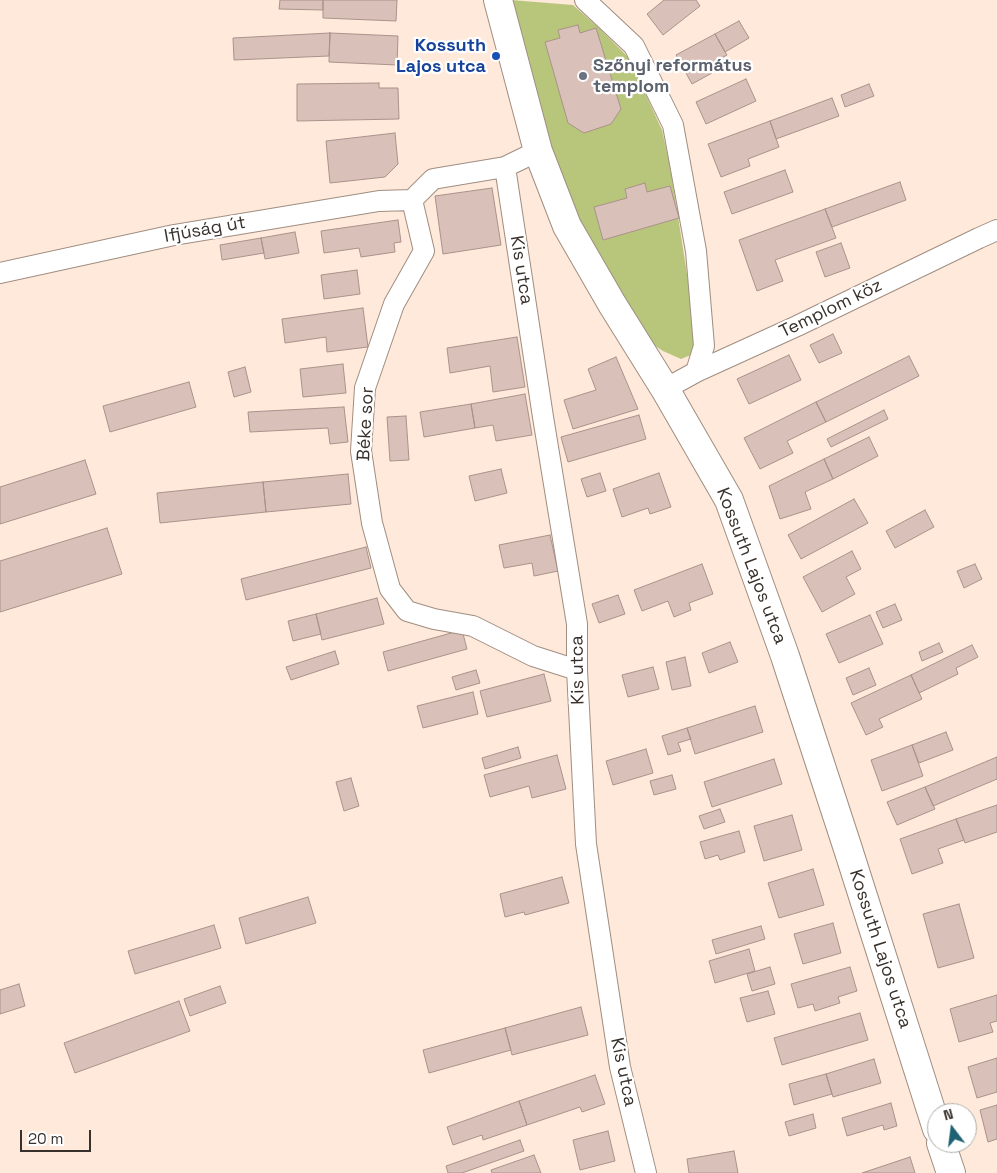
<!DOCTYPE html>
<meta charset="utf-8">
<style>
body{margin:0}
#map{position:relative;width:997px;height:1173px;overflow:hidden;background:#fee9da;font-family:"Space Grotesk",sans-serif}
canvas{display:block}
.north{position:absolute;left:927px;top:1103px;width:50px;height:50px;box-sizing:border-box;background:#fff;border:1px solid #afadaa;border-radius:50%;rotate:345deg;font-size:14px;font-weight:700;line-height:20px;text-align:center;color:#38312b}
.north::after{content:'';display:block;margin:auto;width:18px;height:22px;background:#1e6274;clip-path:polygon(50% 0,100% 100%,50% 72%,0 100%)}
.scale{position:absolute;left:20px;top:1130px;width:71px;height:22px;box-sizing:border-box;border:2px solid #38312b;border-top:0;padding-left:6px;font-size:15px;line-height:18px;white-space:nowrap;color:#38312b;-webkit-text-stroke:4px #fff;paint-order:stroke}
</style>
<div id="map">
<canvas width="997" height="1173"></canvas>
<div class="north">N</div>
<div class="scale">20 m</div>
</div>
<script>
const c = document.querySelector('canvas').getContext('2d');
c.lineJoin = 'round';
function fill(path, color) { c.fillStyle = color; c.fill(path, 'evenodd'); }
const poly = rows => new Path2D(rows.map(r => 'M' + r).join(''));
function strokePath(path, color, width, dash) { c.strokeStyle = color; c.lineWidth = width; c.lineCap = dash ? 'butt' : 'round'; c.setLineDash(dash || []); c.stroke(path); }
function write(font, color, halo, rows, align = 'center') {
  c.font = font + ' "Space Grotesk",sans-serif'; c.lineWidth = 4.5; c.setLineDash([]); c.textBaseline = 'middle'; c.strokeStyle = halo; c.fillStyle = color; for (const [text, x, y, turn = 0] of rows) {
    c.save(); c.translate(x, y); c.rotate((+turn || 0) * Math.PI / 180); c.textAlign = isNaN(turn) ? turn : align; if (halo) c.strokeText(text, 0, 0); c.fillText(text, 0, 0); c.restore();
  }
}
const green = poly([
 [511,0,573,5,599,28,629,58,662,130,670,166,693,312,695,338,691,355,681,359,663,351,648,341,576,224,547,150]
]);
const building = poly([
 [280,0,323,0,323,10,279,9,280,0],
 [323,0,397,0,396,21,323,18,323,0],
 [664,0,696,0,700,6,663,35,647,14,664,0],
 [739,21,749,38,725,52,715,34,739,21],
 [578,25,580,33,596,28,621,109,611,124,584,133,568,123,545,42,560,38,558,30,578,25],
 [330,33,329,56,234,60,233,38,330,33],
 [330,33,398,36,397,65,329,62,330,33],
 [715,34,727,55,708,65,712,73,692,84,676,55,715,34],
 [746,79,756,101,706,124,696,102,746,79],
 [379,83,379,88,398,88,399,119,297,121,297,84,379,83],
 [869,84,874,96,845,107,841,95,869,84],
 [832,98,839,116,776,139,770,121,832,98],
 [770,121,779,147,748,159,750,166,721,177,708,144,770,121],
 [395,133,398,164,385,177,330,183,326,141,395,133],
 [785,170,793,192,732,214,724,192,785,170],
 [900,182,906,200,832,227,825,209,900,182],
 [645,183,647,192,670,186,679,218,603,240,594,207,627,198,625,189,645,183],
 [492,188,501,245,443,254,435,196,492,188],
 [825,209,836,238,775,260,783,281,757,291,739,240,825,209],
 [398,220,401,242,394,243,395,252,361,257,359,248,324,253,321,231,398,220],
 [295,232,299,253,265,259,261,238,295,232],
 [261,238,264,253,222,260,220,245,261,238],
 [841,243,850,268,825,277,816,252,841,243],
 [357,270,360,294,324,299,321,275,357,270],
 [363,308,368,347,327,352,326,337,285,343,282,319,363,308],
 [833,334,842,353,819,363,810,345,833,334],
 [517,337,525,387,493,392,490,366,450,373,447,348,517,337],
 [789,355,801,380,749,404,737,379,789,355],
 [909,356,919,376,826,422,816,402,909,356],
 [616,357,638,409,573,429,564,400,596,390,588,369,616,357],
 [343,364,346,393,303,397,300,369,343,364],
 [245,367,251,392,234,397,228,372,245,367],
 [189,382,196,407,110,432,103,406,189,382],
 [525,394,532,435,496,441,493,425,475,428,471,404,525,394],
 [816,402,826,422,787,441,793,453,760,469,744,438,816,402],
 [471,404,475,428,424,437,420,412,471,404],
 [344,407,348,442,330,444,328,428,250,432,248,412,344,407],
 [884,410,888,419,831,447,827,439,884,410],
 [639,415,646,439,568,462,561,437,639,415],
 [406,416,409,460,390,461,387,417,406,416],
 [869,437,878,456,833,479,824,459,869,437],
 [824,459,833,479,805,492,811,509,780,519,769,486,824,459],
 [85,460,96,494,0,524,0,487,85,460],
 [501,469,507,493,475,501,469,476,501,469],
 [600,473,606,491,587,497,581,479,600,473],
 [659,473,671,507,650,514,648,508,622,517,613,489,659,473],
 [348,474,351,504,266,512,263,482,348,474],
 [263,482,266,512,160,523,157,493,263,482],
 [854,499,868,523,801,559,788,535,854,499],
 [925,510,934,527,895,548,886,531,925,510],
 [107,528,122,574,0,612,0,561,107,528],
 [550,535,558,571,534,576,532,563,504,568,499,545,550,535],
 [366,547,371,568,246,600,241,579,366,547],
 [852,551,861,569,846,577,855,594,822,612,803,577,852,551],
 [702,564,713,594,689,603,691,610,674,617,668,601,642,611,634,590,702,564],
 [975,564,982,579,964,588,957,571,975,564],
 [618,595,625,614,599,623,592,604,618,595],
 [377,598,384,624,322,640,316,614,377,598],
 [895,604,902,620,883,628,876,612,895,604],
 [316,614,321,634,293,641,288,621,316,614],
 [870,615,883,644,839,663,826,634,870,615],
 [462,630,467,649,388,671,383,652,462,630],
 [730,642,738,662,709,673,702,653,730,642],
 [939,643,943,652,922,661,919,652,939,643],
 [972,645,978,657,956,668,958,674,919,693,911,675,972,645],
 [335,651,339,664,291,680,286,667,335,651],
 [685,657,691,686,672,690,666,662,685,657],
 [653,667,659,689,628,697,622,675,653,667],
 [869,668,876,685,853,695,846,678,869,668],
 [476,670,480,683,456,690,452,677,476,670],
 [544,674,551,701,487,717,480,691,544,674],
 [911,675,922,699,879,719,883,727,866,735,851,703,911,675],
 [473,692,478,714,423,728,417,706,473,692],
 [755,706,763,732,695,754,687,728,755,706],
 [687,728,691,739,678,743,681,751,668,755,662,736,687,728],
 [946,732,953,750,919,763,912,745,946,732],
 [912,745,923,776,882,791,871,760,912,745],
 [518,747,521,758,485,769,482,758,518,747],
 [646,749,653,773,613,785,606,761,646,749],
 [557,755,566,789,532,798,529,786,490,797,484,775,557,755],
 [997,757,997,779,933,806,925,787,997,757],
 [774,759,782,784,712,807,704,782,774,759],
 [672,775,676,789,654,795,650,781,672,775],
 [351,778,359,806,344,811,336,782,351,778],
 [925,787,935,809,897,825,887,802,925,787],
 [997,805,997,832,965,843,956,819,997,805],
 [720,809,725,822,704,829,699,816,720,809],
 [792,815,802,850,764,861,754,826,792,815],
 [956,819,964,840,938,849,943,863,912,874,900,839,956,819],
 [739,831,745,852,720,860,718,855,705,859,700,842,739,831],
 [813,869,824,905,779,918,768,883,813,869],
 [562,877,569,903,525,915,524,912,505,917,500,894,562,877],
 [308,897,316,923,246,944,239,918,308,897],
 [959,904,974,958,938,968,923,914,959,904],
 [833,923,841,953,803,964,794,934,833,923],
 [214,925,221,948,135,974,128,951,214,925],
 [761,926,765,939,716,954,712,940,761,926],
 [749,949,755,971,715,983,709,961,749,949],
 [770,967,775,984,752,991,747,974,770,967],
 [850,967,857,991,838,997,840,1003,815,1011,813,1004,798,1008,791,984,850,967],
 [19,984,25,1006,0,1014,0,990,19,984],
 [220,986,226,1003,190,1016,184,999,220,986],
 [768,991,775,1014,747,1022,740,998,768,991],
 [997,995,997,1021,990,1023,993,1032,959,1042,950,1009,997,995],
 [179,1001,190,1031,75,1073,64,1043,179,1001],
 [581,1007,588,1035,512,1055,505,1028,581,1007],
 [860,1013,868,1040,782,1065,774,1038,860,1013],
 [505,1028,511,1050,429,1073,423,1050,505,1028],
 [997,1058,997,1092,977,1098,968,1067,997,1058],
 [874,1059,881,1083,833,1097,826,1074,874,1059],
 [826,1074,832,1094,794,1105,789,1084,826,1074],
 [595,1075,605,1104,582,1112,580,1107,527,1125,519,1101,595,1075],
 [519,1101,527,1125,483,1140,482,1135,453,1145,447,1127,519,1101],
 [891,1103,897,1126,884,1130,883,1125,847,1136,842,1118,891,1103],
 [997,1105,997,1139,988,1142,980,1110,997,1105],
 [813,1114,816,1128,789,1136,785,1122,813,1114],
 [608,1131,615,1161,580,1170,573,1140,608,1131],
 [520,1140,524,1151,462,1173,448,1173,446,1166,520,1140],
 [734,1151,738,1173,689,1173,687,1159,734,1151],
 [534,1155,541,1173,492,1173,491,1170,534,1155],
 [910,1157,915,1173,862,1173,910,1157]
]);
const street = poly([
 [585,0,634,46,673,125,696,251,704,346,696,372],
 [505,167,543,417,577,624,577,670,586,844,620,1067,646,1173],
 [412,200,424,251,394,304,365,388,361,451,372,523,390,589,407,611,434,619,473,626,533,656,577,670],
 [412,200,433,179,505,167,538,151],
 [0,273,174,235,379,201,412,200],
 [665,389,696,372,797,326,979,238,997,230]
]);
const secondary = poly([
 [498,0,538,151,567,226,612,304,665,389,729,500,785,656,848,849,937,1129],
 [941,1143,951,1173]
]);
const markers = [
 [496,56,5,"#1a4fb4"],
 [583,76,5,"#6b7280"]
];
const transitNames = [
 ["Kossuth",486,46],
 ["Lajos utca",486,67]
];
const worshipNames = [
 ["Szőnyi református",593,66],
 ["templom",593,87]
];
const streetNames = [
 ["Ifjúság út",205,230,-10],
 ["Kis utca",521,270,81],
 ["Templom köz",831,309,-26],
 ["Béke sor",366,424,-87],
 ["Kossuth Lajos utca",751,566,69],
 ["Kis utca",578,670,-91],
 ["Kossuth Lajos utca",880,949,72],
 ["Kis utca",623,1072,78]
];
fill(green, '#b8c67c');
fill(building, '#d9c1b9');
strokePath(building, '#aa928b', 1);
strokePath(street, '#a08e80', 22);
strokePath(secondary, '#a08e80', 30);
strokePath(street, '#fff', 20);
strokePath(secondary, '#fff', 28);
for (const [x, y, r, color] of markers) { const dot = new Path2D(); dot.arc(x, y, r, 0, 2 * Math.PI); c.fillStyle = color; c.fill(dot); strokePath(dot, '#fff', 2); }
write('bold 18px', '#164399', '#fff', transitNames, 'right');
write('bold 18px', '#5b616d', '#fff', worshipNames, 'left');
write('18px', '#38312b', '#fff', streetNames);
</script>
